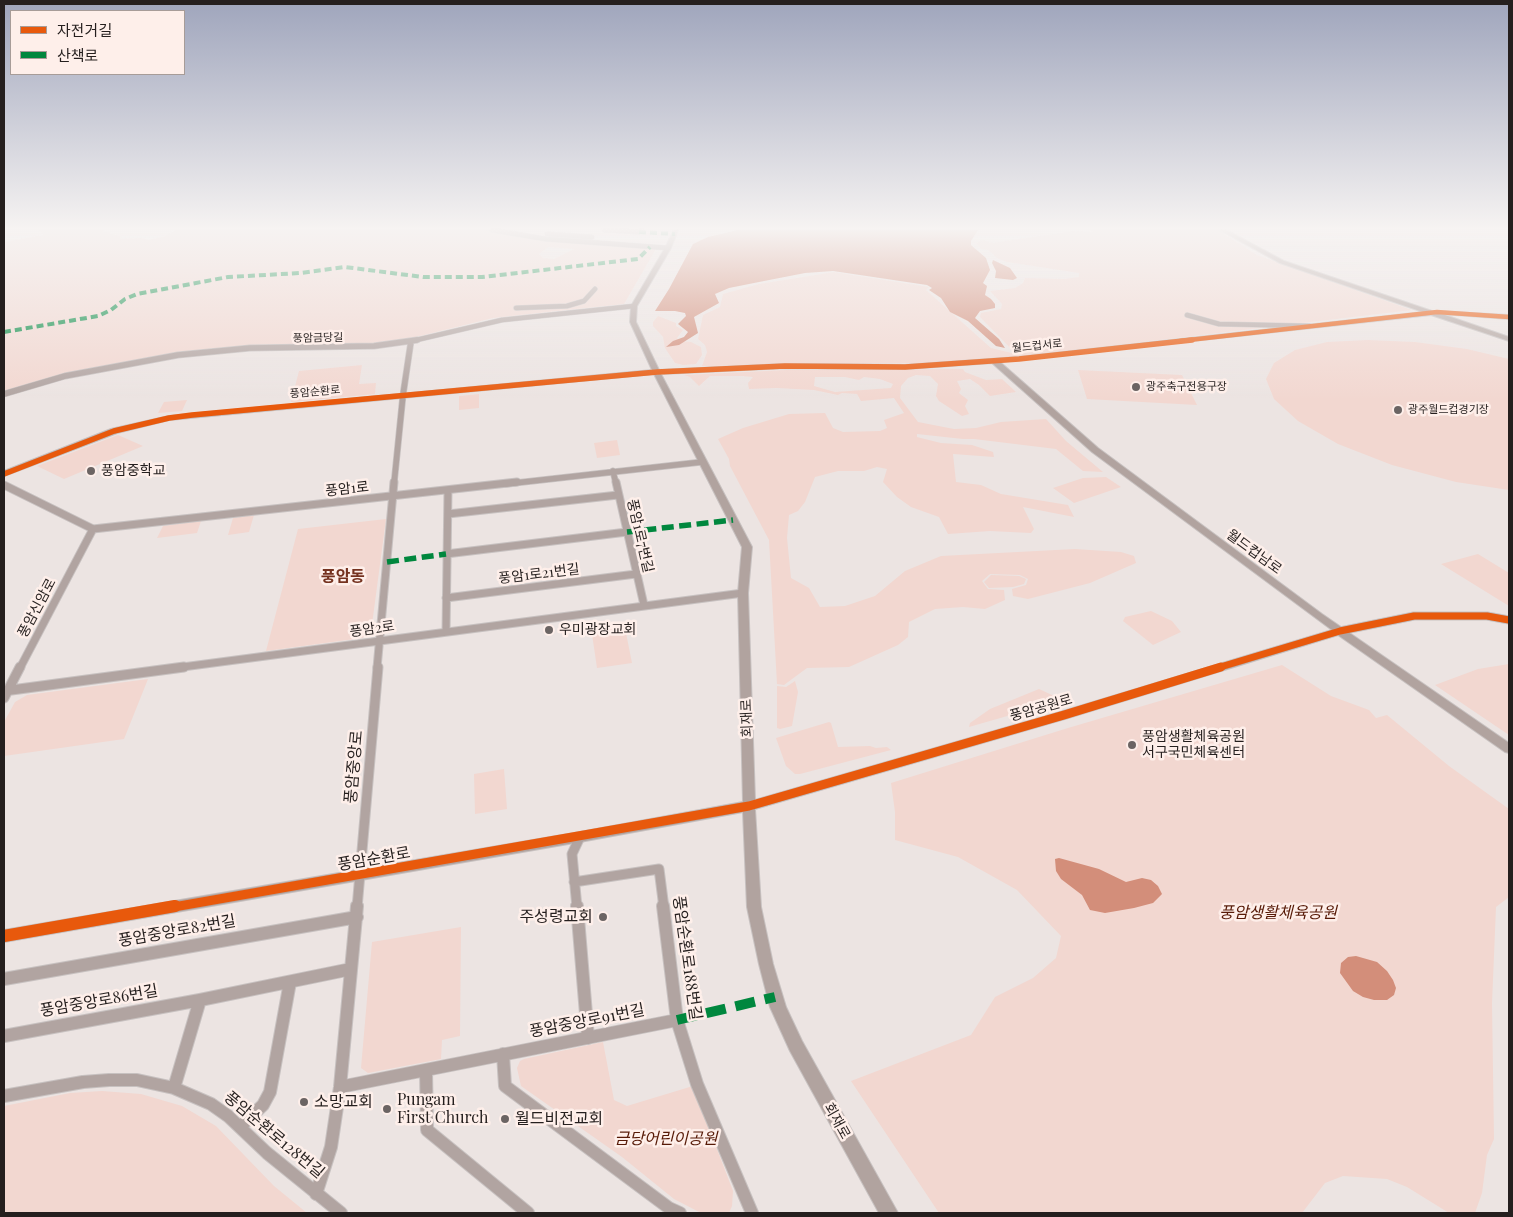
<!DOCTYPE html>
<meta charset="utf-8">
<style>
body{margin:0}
#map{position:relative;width:1513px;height:1217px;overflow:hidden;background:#ece4e2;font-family:"Playfair Display","Noto Sans KR",serif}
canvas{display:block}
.frame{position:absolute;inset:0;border:5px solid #251f1e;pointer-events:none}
.legend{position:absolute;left:10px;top:10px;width:175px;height:65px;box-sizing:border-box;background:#feefea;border:1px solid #a79c98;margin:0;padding:6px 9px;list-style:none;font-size:15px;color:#251f1e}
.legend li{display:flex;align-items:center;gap:10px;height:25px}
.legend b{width:25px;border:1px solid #a79c98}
</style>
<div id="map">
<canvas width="1513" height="1217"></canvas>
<div class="frame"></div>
<ul class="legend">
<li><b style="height:6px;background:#e8590c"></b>자전거길</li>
<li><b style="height:6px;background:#00873e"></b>산책로</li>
</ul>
</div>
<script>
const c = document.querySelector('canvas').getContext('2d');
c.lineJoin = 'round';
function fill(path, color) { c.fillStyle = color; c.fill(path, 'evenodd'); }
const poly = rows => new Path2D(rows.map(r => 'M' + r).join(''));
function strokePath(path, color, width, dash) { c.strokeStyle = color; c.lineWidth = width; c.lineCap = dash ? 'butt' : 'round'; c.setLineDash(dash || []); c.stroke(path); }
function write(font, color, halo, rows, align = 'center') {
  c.font = font + ' "Playfair Display","Noto Sans KR",serif'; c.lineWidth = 5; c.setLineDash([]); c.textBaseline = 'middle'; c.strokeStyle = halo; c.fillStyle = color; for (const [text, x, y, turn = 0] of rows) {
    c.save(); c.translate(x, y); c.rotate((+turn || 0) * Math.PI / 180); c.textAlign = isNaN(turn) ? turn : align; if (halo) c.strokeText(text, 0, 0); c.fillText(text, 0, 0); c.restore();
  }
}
const green = poly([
 [39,230,105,230,103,231,120,236,121,239,141,238,149,240,165,236,176,230,486,230,545,239,656,249,624,304,493,318,408,339,354,346,240,346,179,353,110,365,4,391,4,242,43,235],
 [548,247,574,249,554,259,543,258,539,254],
 [1090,230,1218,230,1257,255,1412,310,1000,359,924,363,702,366,707,352,705,345,698,339,703,315,720,307,723,294,759,284,834,272,929,287,926,290,991,348,1016,354,980,317,981,313,1001,309,1002,304,990,291,1015,288,1023,283,1025,278,1064,279,1079,277,1079,273,1007,262,997,258,988,250,981,249,976,243,983,240,992,243,1073,231,1093,232],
 [658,316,676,323,676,326,683,330,677,338,679,341,691,342,701,347,702,355,696,364,683,365,675,363,665,348,663,337,653,326,653,322],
 [1368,340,1415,342,1467,349,1509,359,1509,490,1456,482,1392,465,1338,444,1298,421,1274,399,1266,379,1274,363,1295,350,1327,342],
 [362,365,359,384,376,383,375,394,291,402,299,371],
 [963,369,965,372,986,380,1002,379,1016,392,990,396,979,385,970,379,957,381,961,389,959,393,968,400,965,406,969,414,962,416,939,401,936,396,938,384,930,376,916,375,908,378,901,386,900,398,918,422,954,429,976,428,1001,422,1046,419,1066,441,1103,472,1083,471,1056,449,974,439,963,439,917,434,917,437,941,443,972,445,993,452,994,457,953,454,956,482,981,485,1001,494,1068,505,1074,517,1023,507,1034,529,1031,533,990,531,948,534,939,517,911,507,897,497,883,482,887,469,877,467,864,471,838,471,815,477,805,502,798,511,789,515,787,538,791,578,809,588,820,607,845,606,875,596,905,571,941,556,1075,549,1121,552,1134,556,1136,563,1090,583,1028,599,1013,596,1012,589,1026,585,1028,579,1020,575,990,574,982,581,988,589,1004,590,1005,600,985,609,963,607,935,609,909,622,908,637,898,645,849,667,807,668,784,685,777,684,769,540,730,466,729,459,718,439,743,428,789,414,825,413,833,428,843,432,880,431,887,428,884,420,904,413,894,398,861,401,857,394,842,393,838,395,814,390,777,388,749,389,748,383,753,377,742,376,710,376,699,386,690,377,684,375,786,370],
 [815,377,845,377,859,380,864,377,880,379,893,384,891,388,835,392,814,386],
 [1078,370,1182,375,1197,405,1087,399],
 [479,394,479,408,459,410,459,396],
 [187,400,182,411,158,413,164,402],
 [118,435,143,446,64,479,37,466],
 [617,440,620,455,597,458,594,443],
 [1106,477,1121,487,1074,503,1053,488,1083,478],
 [254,515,249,532,228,535,233,518],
 [386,519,371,632,362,638,266,651,298,529],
 [201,521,197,533,157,538,163,526],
 [1478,554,1509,573,1509,606,1441,564],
 [991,575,1019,576,1026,579,1024,584,1013,587,989,588,984,582],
 [1151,611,1172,621,1181,632,1153,645,1123,621,1125,617],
 [624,623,632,663,597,668,591,627],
 [1509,664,1509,735,1435,685,1478,669],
 [1282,665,1331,696,1369,710,1376,718,1387,715,1449,766,1509,809,1509,897,1496,907,1492,1003,1494,1139,1487,1155,1482,1193,1475,1213,1449,1213,1407,1187,1387,1179,1343,1176,1325,1183,1302,1213,939,1213,851,1081,971,1035,995,997,1033,978,1056,958,1061,936,1017,890,958,857,895,840,895,812,891,783,1068,728],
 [148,679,124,739,4,756,4,722,15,702,27,695],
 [795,681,798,692,792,726,780,729,777,728,777,686,786,687],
 [1039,689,1063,700,969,727,970,723,990,709],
 [829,722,831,723,838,747,870,746,876,748,887,747,891,750,800,774,795,774,786,766,776,738],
 [504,769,507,809,475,814,474,774],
 [461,927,460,1036,442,1040,441,1059,368,1073,361,1068,372,942],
 [603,1042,614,1100,627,1106,693,1086,733,1191,732,1206,729,1213,701,1213,674,1199,622,1157,521,1086,517,1068,520,1061,524,1059],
 [102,1091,141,1094,182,1106,216,1126,274,1186,307,1213,4,1213,4,1106,70,1093]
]);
const water = poly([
 [738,230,978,230,971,241,971,245,986,258,990,270,983,283,987,286,985,295,991,299,995,304,995,308,980,311,975,318,999,339,1005,348,996,346,968,321,950,312,941,298,929,290,932,288,927,285,833,271,805,273,759,282,729,288,715,294,719,303,694,317,698,333,679,345,666,347,673,341,684,337,688,332,678,324,686,316,685,313,675,311,655,311,669,289,693,244,708,237],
 [993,260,1010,268,1017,278,1013,280,995,278,996,271,992,263],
 [1059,858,1099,869,1126,882,1142,878,1151,880,1158,886,1162,894,1153,903,1134,908,1105,913,1090,910,1082,895,1061,879,1056,871,1055,859],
 [1356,956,1377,962,1387,971,1393,980,1396,988,1394,995,1387,1000,1374,1000,1363,997,1353,991,1340,973,1341,963,1348,957]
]);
const streetFar4 = poly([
 [492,230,546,239,668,248],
 [604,230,639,232,642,230],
 [547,234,592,237],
 [516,308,567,306,584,301,595,289],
 [1187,315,1219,324,1310,326],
 [412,341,502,320,634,306]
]);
const streetFar3 = poly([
 [4,394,65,376,178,355,250,348,374,346,417,340],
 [613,471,616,484],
 [394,484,403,395,411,341],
 [506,484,702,462]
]);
const streetFar2 = poly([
 [616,482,644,605],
 [4,485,93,529,517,482],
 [448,514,618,495],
 [446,554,627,532],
 [446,598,636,574],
 [1340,631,1414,616,1487,616,1509,620],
 [446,632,448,490],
 [20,668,93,529],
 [175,668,743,593],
 [377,668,394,482]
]);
const streetFar1 = poly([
 [4,691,184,667],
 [4,698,20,667],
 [574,882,659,869,664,908],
 [357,908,378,667],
 [577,908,572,854,580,837]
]);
const street = poly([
 [577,906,588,1038],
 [663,906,677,1020,697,1084,752,1213],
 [4,979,357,917],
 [4,1036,200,1000,351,969],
 [503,1054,505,1086,669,1208,680,1213],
 [426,1070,427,1130,528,1213],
 [340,1087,677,1020],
 [174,1088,200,1000],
 [4,1096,83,1082,109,1080,137,1080,174,1088,211,1104,228,1116,267,1153,341,1213],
 [240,1127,263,1105,270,1092,290,982],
 [316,1194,331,1147,340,1087,357,906]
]);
const secondary = poly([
 [674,230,678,230,671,248,637,306,636,322,659,370,785,364,905,365,1019,357,1423,312,1280,263,1220,230,1226,230,1284,261,1432,311,1509,315,1509,319,1442,314,1509,337,1509,341,1431,315,1000,362,1098,448,1322,614,1509,743,1509,753,1505,752,1338,635,1068,718,755,809,761,907,773,964,786,1007,802,1041,898,1213,879,1213,790,1051,770,1007,759,964,747,907,743,812,580,842,4,942,4,930,580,832,743,802,738,593,742,547,654,374,169,420,117,433,4,476,4,471,111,429,169,416,652,370,630,322,631,306,665,248,674,230],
 [992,363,1092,452,1332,630,1060,712,755,800,748,593,752,547,661,374,785,368,905,369,992,363]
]);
const quietFar2 = poly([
 [639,232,675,234],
 [4,332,98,316,111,310,125,299,137,294,228,277,301,273,345,267,423,277,482,277,638,259,650,247]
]);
const quietFar1 = poly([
 [627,532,733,520],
 [387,562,446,554]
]);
const quiet = poly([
 [677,1020,775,997]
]);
const cyclewayFar4 = poly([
 [1180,341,1437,312,1509,317]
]);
const cyclewayFar3 = poly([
 [4,474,114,431,169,418,192,415,657,372,785,366,905,367,1019,359,1192,340]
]);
const cyclewayFar2 = poly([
 [1217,668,1340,631,1414,616,1487,616,1509,620]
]);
const cyclewayFar1 = poly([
 [168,908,749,806,1064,715,1221,667]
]);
const cycleway = poly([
 [4,936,175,906]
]);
const markers = [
 [1136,387,5,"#6b6463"],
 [1398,410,5,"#6b6463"],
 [91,471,5,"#6b6463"],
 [549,630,5,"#6b6463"],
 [1132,745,5,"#6b6463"],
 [603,917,5,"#6b6463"],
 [304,1102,5,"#6b6463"],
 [387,1109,5,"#6b6463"],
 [505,1119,5,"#6b6463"]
];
const farStreetnames = [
 ["풍암금당길",318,338,-1],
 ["월드컵서로",1037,346,-6],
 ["풍암순환로",315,392,-5]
];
const farPoinames = [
 ["광주축구전용구장",1146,387],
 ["광주월드컵경기장",1408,410]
];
const poiNames = [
 ["풍암중학교",101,471],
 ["우미광장교회",559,630],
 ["풍암생활체육공원",1142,737],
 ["서구국민체육센터",1142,753]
];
const streetNames = [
 ["풍암1로",347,489,-6],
 ["풍암1로7번길",640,536,77],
 ["월드컵남로",1254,552,36],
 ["풍암1로21번길",539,574,-7],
 ["풍암신암로",37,608,-62],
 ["풍암2로",372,629,-8],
 ["풍암공원로",1041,708,-16],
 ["회재로",747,718,-92],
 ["회재로",837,1121,61]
];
const quarterNames = [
 ["풍암동",343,577]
];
const nearStreetnames = [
 ["풍암중앙로",354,767,-85],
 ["풍암순환로",374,859,-10],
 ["풍암중앙로82번길",177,931,-10],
 ["풍암순환로188번길",687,958,82],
 ["풍암중앙로86번길",99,1001,-10],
 ["풍암중앙로91번길",587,1021,-11],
 ["풍암순환로128번길",274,1135,40]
];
const nearParknames = [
 ["풍암생활체육공원",1278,913],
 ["금당어린이공원",666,1139]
];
const nearPoinames = [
 ["주성령교회",593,917,"right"],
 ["Pungam",397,1100],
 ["First Church",397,1118],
 ["소망교회",314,1102],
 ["월드비전교회",515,1119]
];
fill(green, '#f2d7d0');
fill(water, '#d38e7a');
strokePath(streetFar4, '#c7c1c0', 5.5);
strokePath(streetFar3, '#c7c1c0', 7);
strokePath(streetFar2, '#c7c1c0', 9);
strokePath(streetFar1, '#c7c1c0', 11);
strokePath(street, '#c7c1c0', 14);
strokePath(secondary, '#c7c1c0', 2);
strokePath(streetFar4, '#b1a4a1', 4.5);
strokePath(streetFar3, '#b1a4a1', 5.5);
strokePath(streetFar2, '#b1a4a1', 7);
strokePath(streetFar1, '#b1a4a1', 9);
strokePath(street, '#b1a4a1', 12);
fill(secondary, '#b1a39f');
strokePath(quietFar2, '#00873e', 4, [7, 4]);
strokePath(quietFar1, '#00873e', 5.5, [12, 5.5]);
strokePath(quiet, '#00873e', 10, [20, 10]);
strokePath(cyclewayFar4, '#e8590c', 4.5);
strokePath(cyclewayFar3, '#e8590c', 5.5);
strokePath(cyclewayFar2, '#e8590c', 7);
strokePath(cyclewayFar1, '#e8590c', 9);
strokePath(cycleway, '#e8590c', 12);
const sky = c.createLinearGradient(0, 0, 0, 400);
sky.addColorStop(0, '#9fa5bc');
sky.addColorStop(0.57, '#f6f3f2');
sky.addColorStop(1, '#f6f3f200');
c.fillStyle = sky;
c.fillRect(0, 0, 1513, 400);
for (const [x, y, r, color] of markers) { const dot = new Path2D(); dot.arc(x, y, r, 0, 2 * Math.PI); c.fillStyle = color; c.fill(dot); strokePath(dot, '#feefea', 2); }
write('11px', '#251f1e', '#feefea', farStreetnames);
write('11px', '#251f1e', '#feefea', farPoinames, 'left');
write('14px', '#251f1e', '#feefea', poiNames, 'left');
write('14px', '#251f1e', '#feefea', streetNames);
write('bold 16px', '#75321f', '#feefea', quarterNames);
write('16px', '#251f1e', '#feefea', nearStreetnames);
write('italic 16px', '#571a07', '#feefea', nearParknames);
write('16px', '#251f1e', '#feefea', nearPoinames, 'left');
</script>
